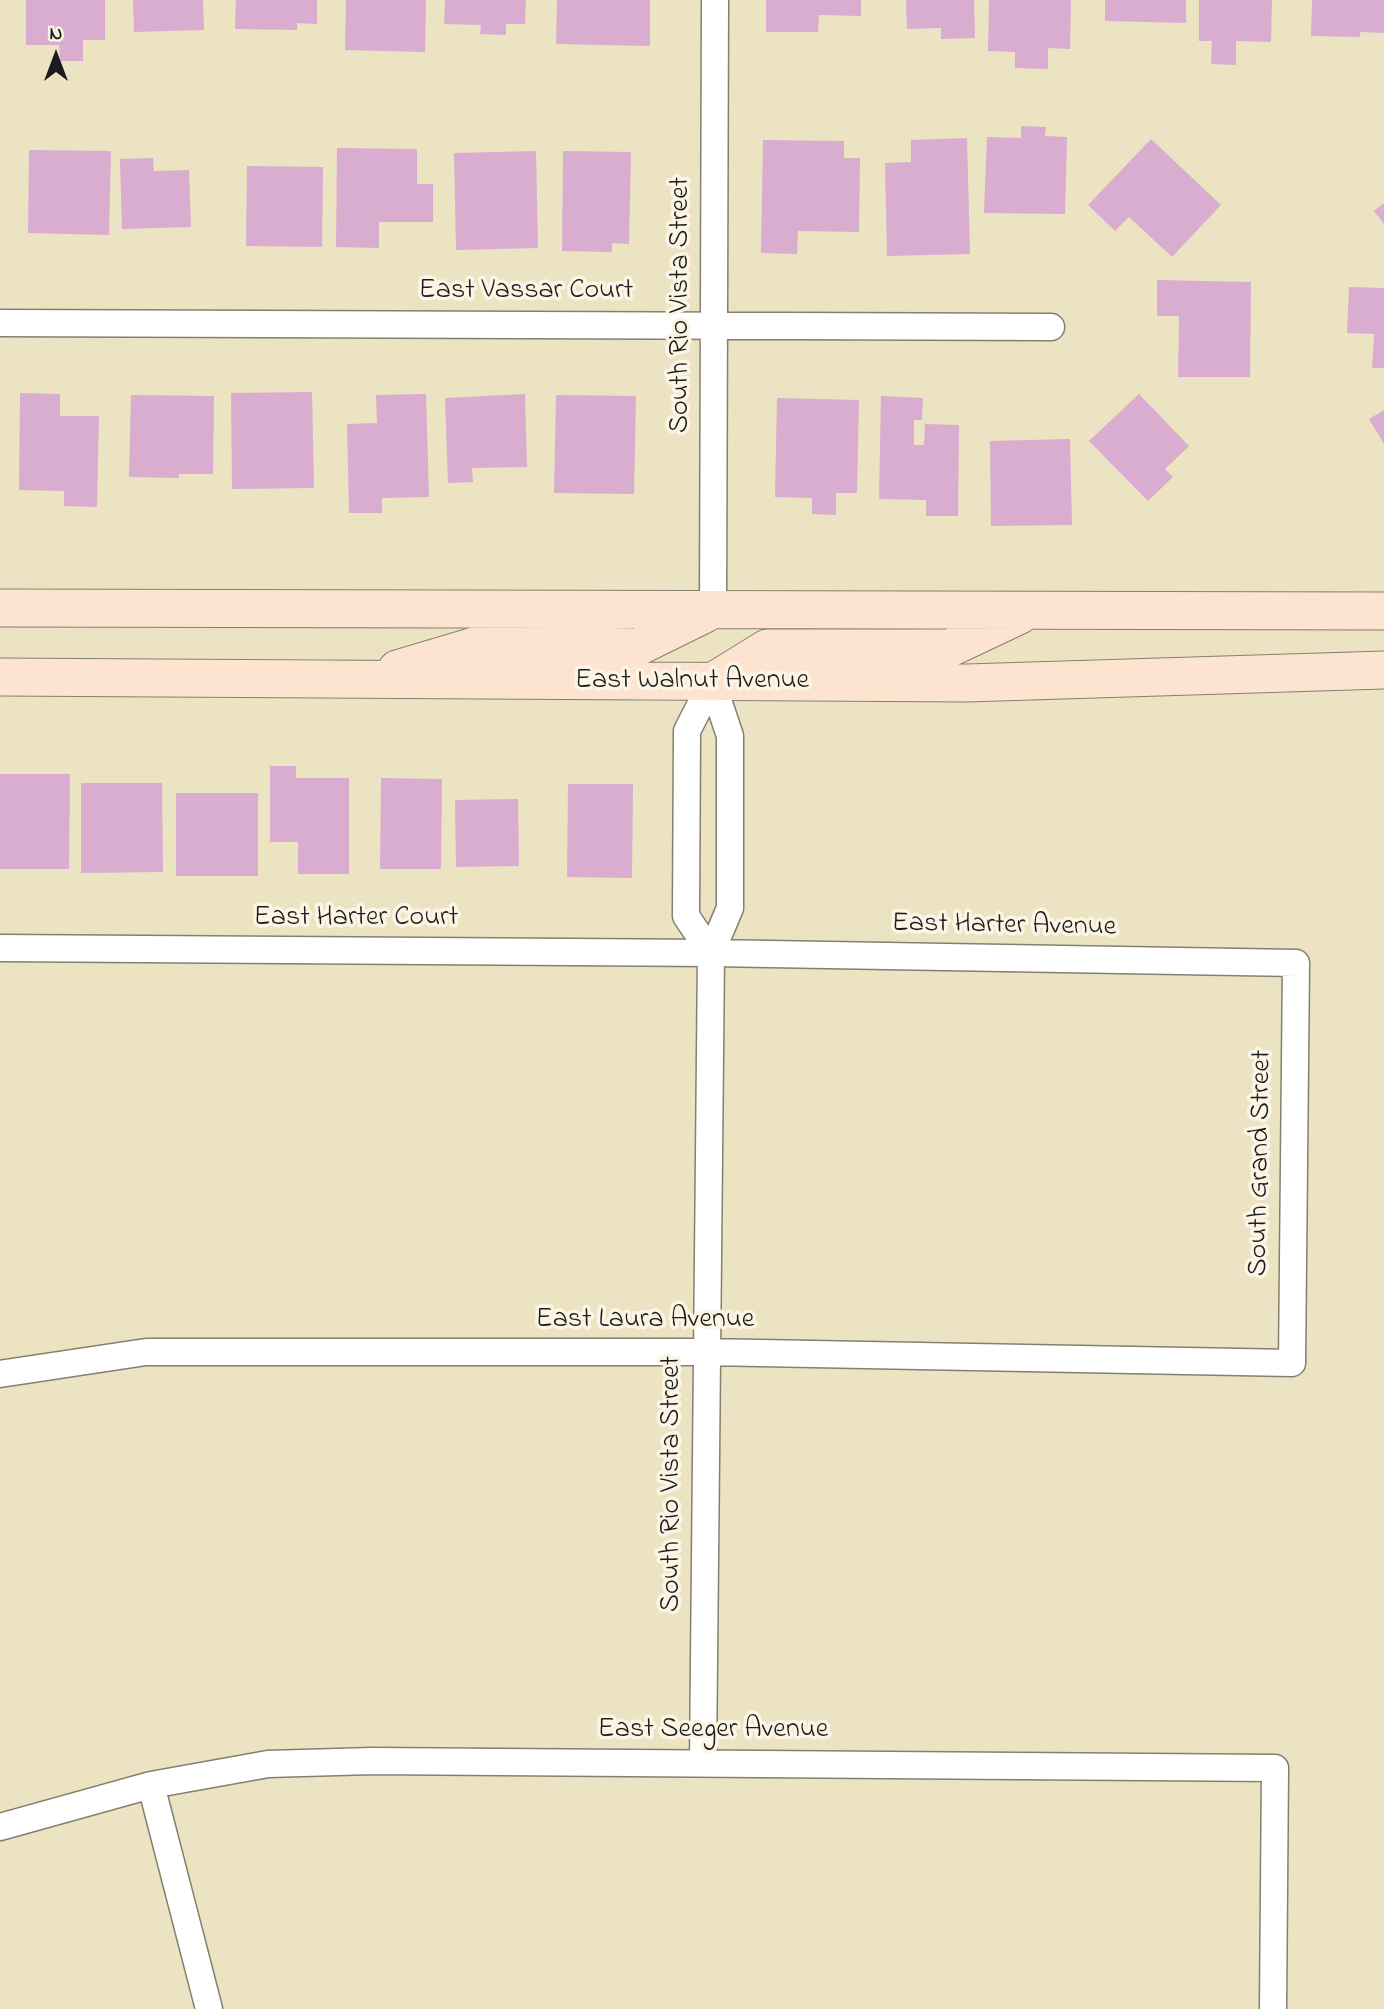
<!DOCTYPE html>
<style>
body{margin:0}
#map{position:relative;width:1384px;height:2009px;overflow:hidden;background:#ebe3c2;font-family:"Indie Flower",sans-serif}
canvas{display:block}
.north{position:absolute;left:21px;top:21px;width:70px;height:70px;-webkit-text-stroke:5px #fcf5e5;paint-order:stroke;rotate:0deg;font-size:19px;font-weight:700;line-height:28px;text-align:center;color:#1c1c1c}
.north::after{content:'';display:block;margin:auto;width:24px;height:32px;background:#1c1c1c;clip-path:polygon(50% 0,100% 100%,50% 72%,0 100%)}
</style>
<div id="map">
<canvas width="1384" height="2009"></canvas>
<div class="north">N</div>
</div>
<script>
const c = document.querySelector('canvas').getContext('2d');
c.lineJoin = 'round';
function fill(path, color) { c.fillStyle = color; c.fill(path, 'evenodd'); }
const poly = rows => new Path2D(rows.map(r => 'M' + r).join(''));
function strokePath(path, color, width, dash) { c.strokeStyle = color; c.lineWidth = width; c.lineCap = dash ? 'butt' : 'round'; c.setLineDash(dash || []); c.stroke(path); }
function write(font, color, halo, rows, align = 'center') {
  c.font = font + ' "Indie Flower",sans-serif'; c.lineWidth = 7; c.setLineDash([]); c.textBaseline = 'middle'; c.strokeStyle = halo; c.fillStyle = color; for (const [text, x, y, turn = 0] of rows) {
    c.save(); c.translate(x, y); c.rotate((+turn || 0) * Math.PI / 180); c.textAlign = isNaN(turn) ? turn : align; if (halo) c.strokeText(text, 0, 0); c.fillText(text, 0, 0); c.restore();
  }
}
const building = poly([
 [26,0,105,0,105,40,83,40,83,61,60,61,59,45,26,45],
 [133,0,203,0,204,30,134,32],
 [236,0,317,0,317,24,297,23,297,30,235,29],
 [346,0,426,0,425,52,345,50],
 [445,0,526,0,525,24,506,24,506,35,480,34,481,25,444,24],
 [557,0,650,0,650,46,556,44],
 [766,0,861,0,861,16,819,15,818,32,766,32],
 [906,0,974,0,975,38,941,39,941,28,907,29],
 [989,0,1071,0,1070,49,1048,48,1048,69,1015,68,1015,52,988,51],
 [1105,0,1186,0,1186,23,1105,21],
 [1199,0,1272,0,1271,42,1236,41,1236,65,1211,64,1212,41,1199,41],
 [1312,0,1384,0,1384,33,1360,32,1360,37,1311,36],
 [1021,126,1046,127,1045,136,1067,137,1065,214,984,213,987,137,1021,138],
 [967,138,970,254,887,256,885,163,911,162,911,140],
 [1151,139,1221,205,1172,257,1129,217,1115,231,1088,205],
 [763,140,844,141,844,158,860,158,859,232,798,231,797,254,761,253],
 [337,148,417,149,417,184,433,184,433,222,379,222,379,248,336,247],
 [29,150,111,151,109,235,28,233],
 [536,151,538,248,456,250,454,153],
 [563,151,631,152,629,244,612,243,612,252,562,251],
 [153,158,154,171,189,170,191,227,122,229,120,159],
 [247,166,323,167,322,247,246,246],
 [1384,203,1384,224,1374,211],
 [1157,280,1251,282,1250,377,1178,377,1179,316,1157,316],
 [1349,287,1384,288,1384,368,1372,368,1374,334,1347,333],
 [312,392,314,488,232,489,231,393],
 [20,393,60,394,60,416,99,416,97,507,64,506,64,491,19,490],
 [426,394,429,497,382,498,382,513,349,513,347,424,377,423,376,395],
 [525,394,527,467,472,468,473,482,448,483,445,398],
 [1139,394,1189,446,1165,469,1173,477,1148,501,1089,441],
 [131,395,214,396,213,474,179,474,179,478,129,477],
 [556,395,636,396,634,494,554,493],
 [881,396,923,398,922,420,914,420,914,445,924,445,925,424,959,425,958,516,926,516,926,500,879,499],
 [777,398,859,400,857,493,836,493,836,515,812,514,812,498,775,497],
 [1384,410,1384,444,1369,419],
 [1070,439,1072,525,991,526,990,441],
 [270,766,296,766,296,778,349,778,349,874,298,874,298,842,270,842],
 [0,774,70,774,69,869,0,869],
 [381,778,442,779,441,869,380,869],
 [81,783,162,783,163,872,81,873],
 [568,784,633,784,632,878,567,877],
 [176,793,258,793,258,876,176,876],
 [518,799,519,866,456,867,455,800]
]);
const street = poly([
 [0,323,1051,327],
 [713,611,715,0],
 [0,948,711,953,1296,963,1292,1363,706,1352,146,1352,0,1374],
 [711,953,686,916,687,731,712,682],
 [703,1762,711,953,730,908,730,736,712,682],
 [151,1785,209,2009],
 [0,1827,151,1785,268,1764,372,1761,1275,1768,1273,2009]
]);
const secondary = poly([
 [0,608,1384,611],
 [397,669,481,644,638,647,705,614],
 [0,677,967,683,1384,670],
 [712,682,767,648,950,648,1020,615]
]);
const streetNames = [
 ["East Vassar Court",526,292],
 ["South Rio Vista Street",682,305,-90],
 ["East Walnut Avenue",692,682],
 ["East Harter Court",356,919],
 ["East Harter Avenue",1004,927,1],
 ["South Grand Street",1262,1163,-89],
 ["East Laura Avenue",645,1321],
 ["South Rio Vista Street",673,1484,-90],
 ["East Seeger Avenue",713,1731]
];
fill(building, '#d8add0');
strokePath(street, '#84806f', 29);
strokePath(secondary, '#84806f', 39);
strokePath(street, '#fff', 26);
strokePath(secondary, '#fde4d0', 37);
write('28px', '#1c1c1c', '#fcf5e5', streetNames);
</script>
